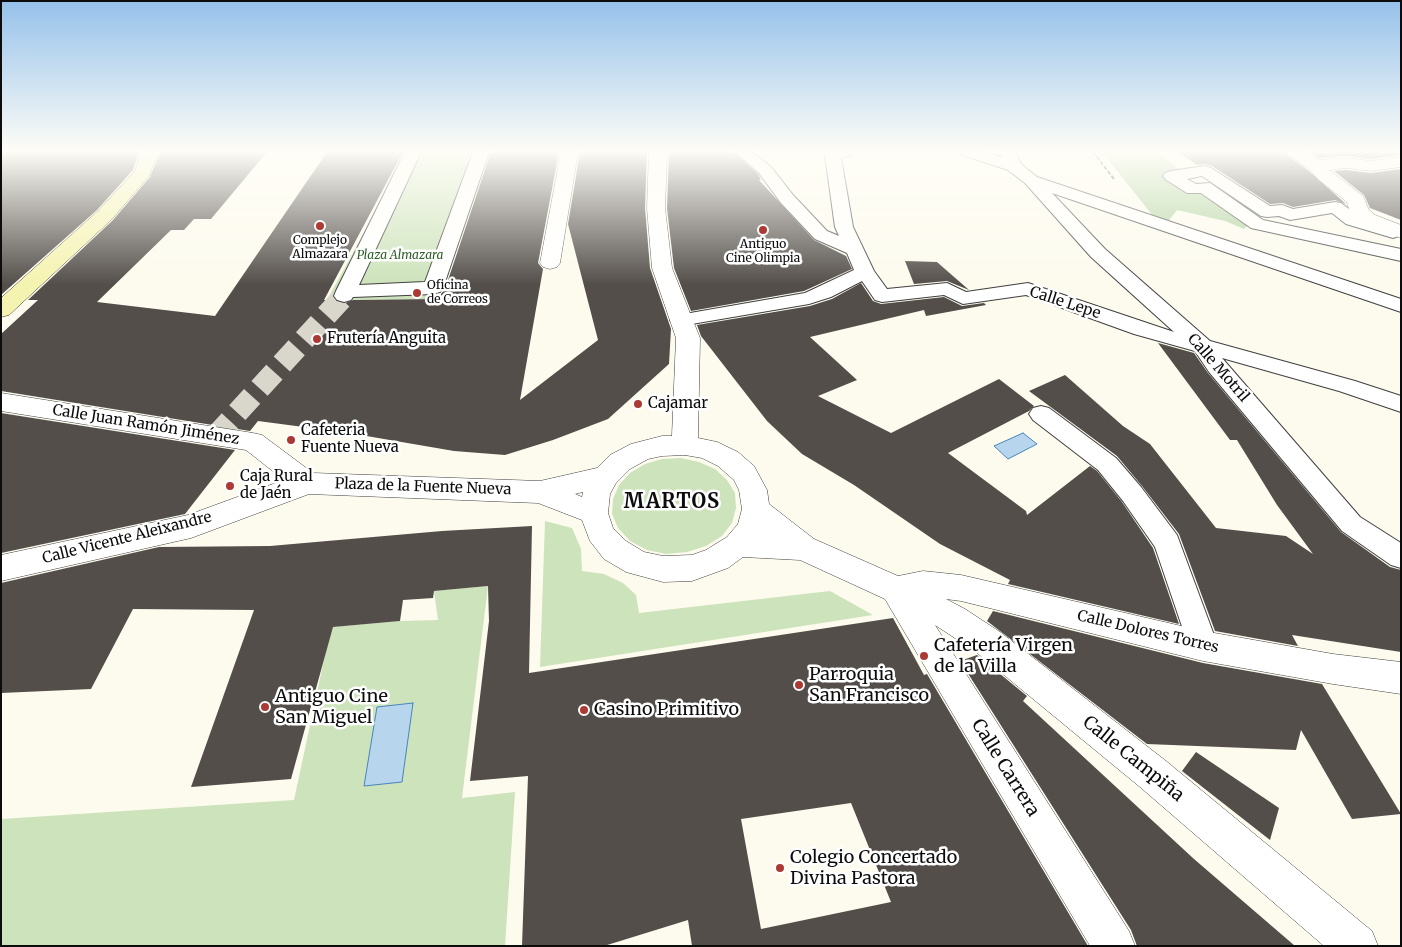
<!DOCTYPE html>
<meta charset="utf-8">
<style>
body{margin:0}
#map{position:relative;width:1402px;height:947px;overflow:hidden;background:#fdfbee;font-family:Merriweather,serif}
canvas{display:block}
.frame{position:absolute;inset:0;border:2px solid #0c0c0c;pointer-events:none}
</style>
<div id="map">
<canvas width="1402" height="947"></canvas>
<div class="frame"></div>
</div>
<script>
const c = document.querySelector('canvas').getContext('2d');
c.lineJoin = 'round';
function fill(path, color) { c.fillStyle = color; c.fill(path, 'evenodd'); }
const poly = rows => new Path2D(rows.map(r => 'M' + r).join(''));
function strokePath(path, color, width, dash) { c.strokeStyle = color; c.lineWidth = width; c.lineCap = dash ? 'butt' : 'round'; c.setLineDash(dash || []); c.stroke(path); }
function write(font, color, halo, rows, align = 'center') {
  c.font = font + ' Merriweather,serif'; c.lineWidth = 5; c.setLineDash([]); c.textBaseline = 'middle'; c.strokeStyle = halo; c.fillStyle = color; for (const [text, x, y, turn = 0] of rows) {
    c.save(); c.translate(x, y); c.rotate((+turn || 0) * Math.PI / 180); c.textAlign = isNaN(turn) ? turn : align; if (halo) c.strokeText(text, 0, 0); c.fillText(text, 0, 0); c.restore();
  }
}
const green = poly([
 [408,152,483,152,430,299,344,300,332,320,316,320],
 [681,458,699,462,715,469,727,480,735,493,736,508,732,523,722,536,706,546,687,552,666,554,647,550,630,541,618,528,612,514,613,499,619,485,630,473,645,464,662,459],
 [545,521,572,528,581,549,582,571,604,574,623,583,636,595,639,613,830,591,873,615,540,667],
 [488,586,462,798,515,792,505,946,1,946,1,819,294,800,331,627,400,621,438,620,434,591]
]);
const forest = poly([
 [1102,152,1158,152,1181,171,1162,175,1193,194,1204,192,1249,224,1244,229,1225,221,1177,210,1166,224,1153,216]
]);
const water = poly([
 [1023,433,1037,444,1008,459,994,446,1023,433],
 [413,703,402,782,364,786,377,707,413,703]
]);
const building = poly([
 [1,152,139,152,133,170,97,210,1,295],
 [160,152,267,152,211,219,194,219,184,230,171,230,97,302,215,316,327,152,403,152,324,300,335,300,343,304,353,300,437,299,445,289,491,152,559,152,538,263,543,269,520,400,598,340,568,224,580,152,647,152,645,208,650,268,671,329,669,364,608,419,553,440,505,455,454,451,349,433,258,421,250,431,1,391,1,334,38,300,28,300,113,220,150,177],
 [669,152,733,152,758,174,761,180,759,180,814,240,846,256,852,269,804,291,691,311,674,268,667,208],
 [1178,152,1283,152,1309,171,1346,204,1335,200,1293,207,1283,203,1270,204,1212,166,1205,164,1197,165],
 [1310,152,1401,152,1401,155,1371,159,1346,156,1319,158],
 [1401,169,1401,220,1370,208,1364,195,1334,171,1346,170,1371,173],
 [905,261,937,262,969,290,947,281,914,284],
 [861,283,873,301,881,304,944,297,962,306,984,303,986,305,926,316,924,310,810,337,857,380,818,396,891,433,999,379,1034,406,1029,411,948,453,1026,511,1027,515,1090,466,1097,471,1122,502,1153,548,1179,624,1008,584,1010,580,940,544,854,485,802,454,767,421,701,336,697,325,810,306,832,299],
 [1158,343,1194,353,1208,373,1341,532,1390,567,1401,570,1401,652,1292,635,1298,646,1215,631,1179,534,1142,486,1117,456,1029,391,1065,375,1123,426,1150,444,1216,528,1286,536,1313,554,1277,505,1237,440,1230,440],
 [1,413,235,450,185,514,1,553],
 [532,526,529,673,893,618,924,675,927,674,1088,946,692,946,688,920,604,946,522,946,528,776,470,781,489,621,488,586,434,591,433,598,403,600,400,621,333,627,291,779,191,787,254,610,133,609,91,689,1,693,1,583,159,547,270,546,442,531],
 [851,803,891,902,761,929,741,819],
 [993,611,1203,663,1322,684,1401,814,1352,819,1301,730,1296,750,1147,744,987,621],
 [977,655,1027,696,1023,701,1194,859,1295,946,1137,946,1131,930,960,661],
 [1196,752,1279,808,1270,840,1182,771]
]);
const pedestrianTunnel = poly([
 [215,437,344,296]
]);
const path = poly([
 [1093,152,1114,179]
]);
const pedestrian = poly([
 [405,152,421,152,359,285,425,282,473,152,489,152,443,288,440,292,433,294,353,297,351,300,344,302,337,300,334,296,336,291,405,152],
 [735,152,752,152,771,167,793,195,827,231,839,236,835,227,825,155,827,152,852,152,851,155,841,158,853,227,874,271,887,289,947,283,966,292,1028,283,1174,332,1091,257,1025,183,1008,170,963,155,962,152,986,152,1002,158,999,152,1015,152,1021,164,1037,177,1401,299,1401,312,1052,193,1105,249,1210,341,1355,381,1401,396,1401,412,1339,391,1222,358,1360,517,1401,543,1401,568,1391,565,1342,531,1209,372,1195,351,1134,334,1026,295,963,304,944,295,882,302,875,300,862,281,831,297,809,304,680,326,673,324,670,320,673,316,805,293,854,270,847,253,815,239,781,203,759,173,735,152],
 [1205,166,1211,168,1270,206,1282,205,1293,209,1335,202,1341,203,1358,216,1399,229,1401,235,1393,238,1346,224,1332,213,1290,220,1279,216,1267,217,1261,216,1202,176,1187,179,1196,184,1210,183,1263,220,1401,249,1401,261,1251,228,1201,193,1187,193,1165,179,1163,176,1165,173,1171,171,1205,166],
 [1041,406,1049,408,1116,458,1141,487,1177,535,1218,646,1214,656,1203,659,1192,656,1155,547,1123,501,1098,470,1033,420,1029,414,1033,408,1041,406]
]);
const minor = poly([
 [561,152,578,152,560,263,557,267,550,269,543,267,540,263,561,152],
 [1285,152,1306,152,1319,160,1346,158,1371,161,1401,157,1401,167,1371,171,1346,168,1329,170,1363,196,1369,210,1375,215,1401,225,1401,238,1361,223,1350,213,1347,202,1319,180,1310,170,1285,152]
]);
const tertiary = poly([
 [649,152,667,152,665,208,672,268,700,338,698,438,717,442,738,452,754,466,767,490,769,504,814,539,898,576,923,571,961,575,1203,631,1333,654,1401,662,1401,694,1333,684,1203,661,961,601,946,599,965,609,1000,632,1166,761,1372,931,1378,946,1324,946,1140,787,976,652,935,625,1129,931,1135,946,1090,946,885,599,800,560,743,557,728,568,692,581,663,582,626,572,604,559,590,541,582,520,538,503,309,494,191,538,1,581,1,555,188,515,284,480,246,450,1,411,1,393,253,433,262,435,313,473,540,481,597,468,610,455,631,444,662,436,672,436,676,338,652,268,647,208,649,152],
 [685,455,702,458,718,466,734,480,739,490,742,509,738,524,727,537,706,550,692,555,663,556,644,552,626,541,613,528,608,513,610,494,616,483,630,469,648,459,662,456,685,455],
 [583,492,582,497,575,494,583,492]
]);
const secondary = poly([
 [141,152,158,152,149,176,112,219,9,315,1,317,1,298,98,211,135,171,141,152]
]);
const markers = [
 [320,226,5,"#ab3a35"],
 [763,230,5,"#ab3a35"],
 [417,293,5,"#ab3a35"],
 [317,339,5,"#ab3a35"],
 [638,404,5,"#ab3a35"],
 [291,440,5,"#ab3a35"],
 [230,486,5,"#ab3a35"],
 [924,656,5,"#ab3a35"],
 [799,685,5,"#ab3a35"],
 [265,707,5,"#ab3a35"],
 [584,710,5,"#ab3a35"],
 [780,868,5,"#ab3a35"]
];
const farPoinames = [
 ["Complejo",320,241],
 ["Almazara",320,255],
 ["Antiguo",763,245],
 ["Cine Olimpia",763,259],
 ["Oficina",427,286,"left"],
 ["de Correos",427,300,"left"]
];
const farParknames = [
 ["Plaza Almazara",400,256]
];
const streetNames = [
 ["Calle Lepe",1065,303,18],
 ["Calle Motril",1218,368,49],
 ["Calle Juan Ramón Jiménez",146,425,9],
 ["Plaza de la Fuente Nueva",423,487,2],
 ["Calle Vicente Aleixandre",127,538,-14],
 ["Calle Dolores Torres",1148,632,13]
];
const poiNames = [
 ["Frutería Anguita",327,339],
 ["Cajamar",648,404],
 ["Cafeteria",301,431],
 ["Fuente Nueva",301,448],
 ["Caja Rural",240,477],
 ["de Jaén",240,494]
];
const nearPoinames = [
 ["Cafetería Virgen",934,646],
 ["de la Villa",934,667],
 ["Parroquia",809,675],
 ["San Francisco",809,696],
 ["Antiguo Cine",275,697],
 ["San Miguel",275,718],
 ["Casino Primitivo",594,710],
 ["Colegio Concertado",790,858],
 ["Divina Pastora",790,879]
];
const nearStreetnames = [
 ["Calle Campiña",1133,759,39],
 ["Calle Carrera",1005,768,58]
];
const districtNames = [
 ["MARTOS",672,502]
];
fill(green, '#cde3bb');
fill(forest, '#b0d29d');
fill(water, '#b8d5ee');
strokePath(water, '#4884bc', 1);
fill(building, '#534e4a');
strokePath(pedestrianTunnel, '#d9d7cc', 22, [22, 11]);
strokePath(pedestrian, '#3f3f3f', 2);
strokePath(minor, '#3f3f3f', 1);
strokePath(tertiary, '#3f3f3f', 1);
strokePath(secondary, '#2e2e2e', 1);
strokePath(path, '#2e2e2e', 2, [4, 2]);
fill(pedestrian, '#fff');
fill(minor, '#fff');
fill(tertiary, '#fff');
fill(secondary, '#f5f3b0');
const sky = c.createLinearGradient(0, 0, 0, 285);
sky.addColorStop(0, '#95c1ea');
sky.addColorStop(0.53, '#fefdf7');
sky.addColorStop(1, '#fefdf700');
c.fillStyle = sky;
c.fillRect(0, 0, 1402, 285);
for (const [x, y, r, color] of markers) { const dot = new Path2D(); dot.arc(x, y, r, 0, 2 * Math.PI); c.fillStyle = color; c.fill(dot); strokePath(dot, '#fff', 2); }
write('12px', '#0c0c0c', '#fff', farPoinames);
write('italic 12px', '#2b5c25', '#fff', farParknames);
write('15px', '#0c0c0c', '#fff', streetNames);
write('15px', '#0c0c0c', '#fff', poiNames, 'left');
write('18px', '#0c0c0c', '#fff', nearPoinames, 'left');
write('18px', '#0c0c0c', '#fff', nearStreetnames);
c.letterSpacing = '1px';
write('bold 20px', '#0c0c0c', '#fff', districtNames);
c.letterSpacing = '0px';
</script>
